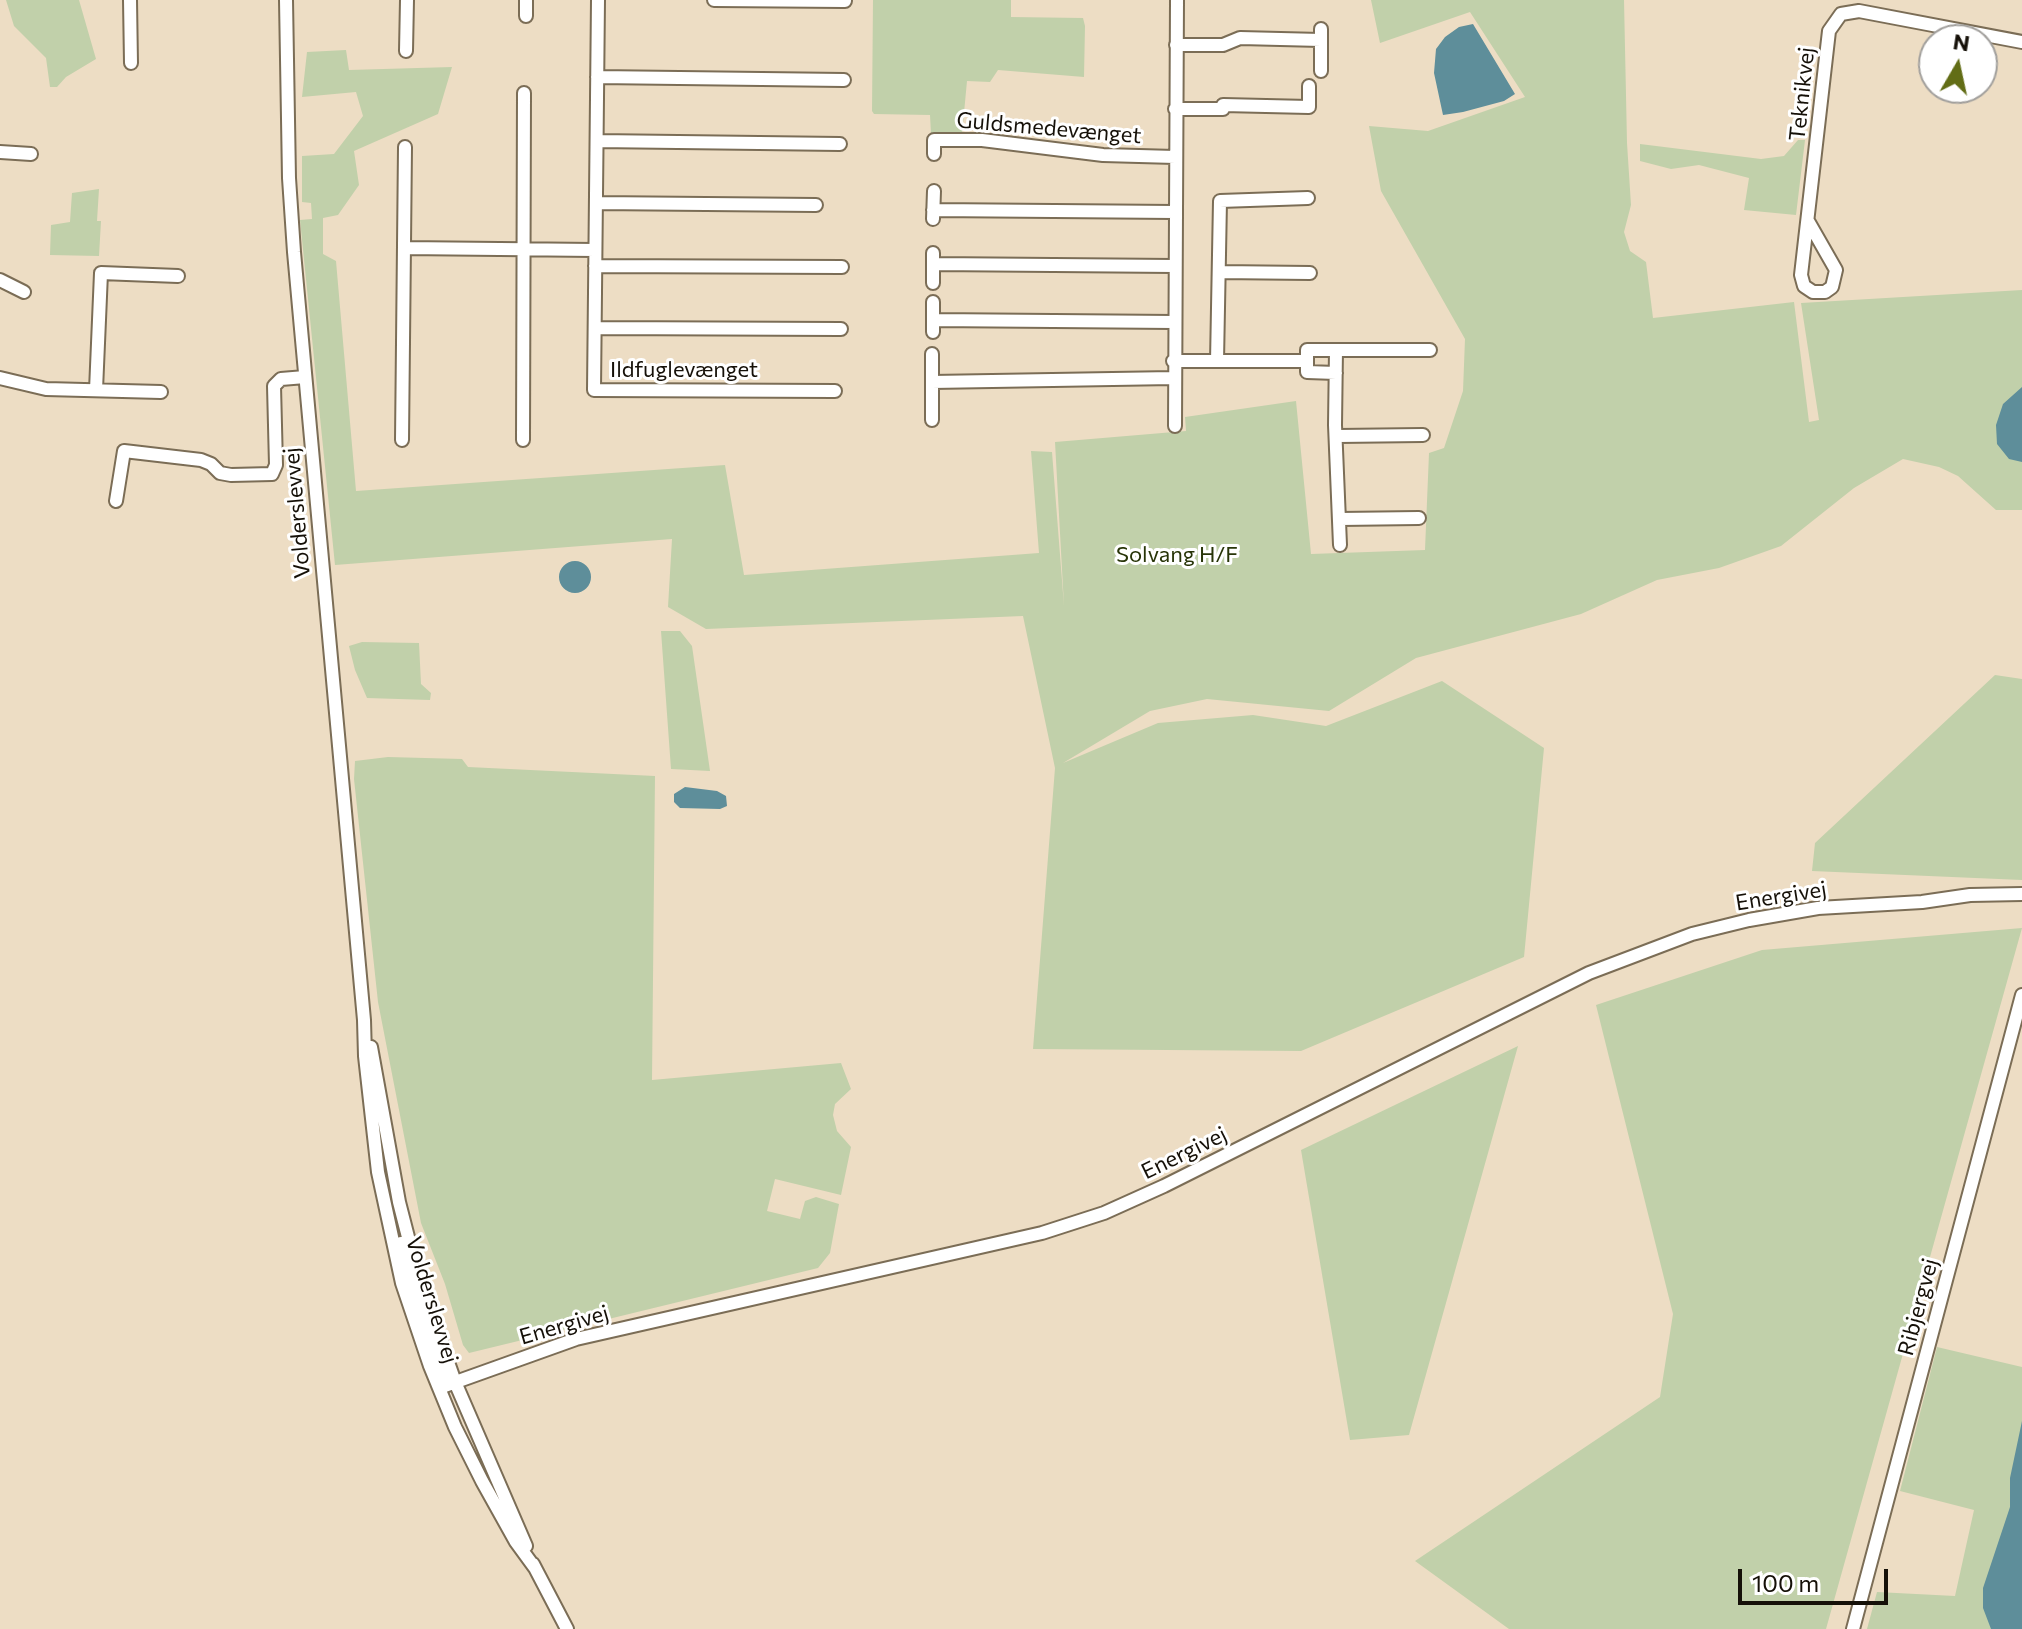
<!DOCTYPE html>
<meta charset="utf-8">
<style>
body{margin:0}
#map{position:relative;width:2022px;height:1629px;overflow:hidden;background:#edddc4;font-family:Commissioner,sans-serif}
canvas{display:block}
.north{position:absolute;left:1918px;top:24px;width:80px;height:80px;box-sizing:border-box;background:#fff;border:2px solid #a19f9c;border-radius:50%;rotate:9deg;font-size:22px;font-weight:700;line-height:32px;text-align:center;color:#151008}
.north::after{content:'';display:block;margin:auto;width:28px;height:36px;background:#626d16;clip-path:polygon(50% 0,100% 100%,50% 72%,0 100%)}
.scale{position:absolute;left:1738px;top:1569px;width:150px;height:36px;box-sizing:border-box;border:4px solid #151008;border-top:0;padding-left:10px;font-size:24px;line-height:28px;white-space:nowrap;color:#151008;-webkit-text-stroke:6px #fff;paint-order:stroke}
</style>
<div id="map">
<canvas width="2022" height="1629"></canvas>
<div class="north">N</div>
<div class="scale">100 m</div>
</div>
<script>
const c = document.querySelector('canvas').getContext('2d');
c.lineJoin = 'round';
function fill(path, color) { c.fillStyle = color; c.fill(path, 'evenodd'); }
const poly = rows => new Path2D(rows.map(r => 'M' + r).join(''));
function strokePath(path, color, width, dash) { c.strokeStyle = color; c.lineWidth = width; c.lineCap = dash ? 'butt' : 'round'; c.setLineDash(dash || []); c.stroke(path); }
function write(font, color, halo, rows, align = 'center') {
  c.font = font + ' Commissioner,sans-serif'; c.lineWidth = 6; c.setLineDash([]); c.textBaseline = 'middle'; c.strokeStyle = halo; c.fillStyle = color; for (const [text, x, y, turn = 0] of rows) {
    c.save(); c.translate(x, y); c.rotate((+turn || 0) * Math.PI / 180); c.textAlign = isNaN(turn) ? turn : align; if (halo) c.strokeText(text, 0, 0); c.fillText(text, 0, 0); c.restore();
  }
}
const green = poly([
 [6,0,79,0,96,59,66,77,57,87,50,87,46,58,14,26],
 [873,0,1011,0,1011,17,1083,18,1085,26,1084,77,998,70,990,82,967,81,962,134,931,134,930,115,874,114,872,111],
 [1371,0,1624,0,1627,143,1631,205,1624,232,1630,251,1646,262,1653,318,1794,302,1809,422,1819,420,1801,303,2022,290,2022,510,1996,510,1958,476,1939,467,1903,459,1854,488,1781,546,1719,568,1657,580,1581,614,1416,658,1329,711,1207,699,1150,711,1063,763,1158,723,1253,715,1326,726,1442,681,1544,748,1524,957,1301,1051,1033,1049,1055,768,1023,616,706,629,668,607,672,539,335,565,300,220,312,219,311,203,302,202,302,156,334,154,363,116,356,92,302,97,307,52,346,50,349,70,452,67,438,114,354,151,359,185,338,215,323,218,323,254,336,261,356,491,725,465,744,575,1039,553,1031,451,1052,452,1064,606,1055,442,1186,431,1185,417,1296,401,1311,554,1425,550,1429,453,1444,448,1463,391,1465,339,1381,191,1369,126,1428,131,1525,97,1470,12,1380,43],
 [1798,140,1805,140,1796,215,1744,210,1749,178,1699,165,1671,169,1640,161,1640,144,1761,159,1784,156],
 [99,189,97,221,101,221,99,256,50,255,51,225,70,222,72,193],
 [661,631,680,631,692,646,710,771,671,769],
 [362,642,419,643,421,684,431,693,430,700,367,698,355,670,349,646],
 [1995,675,2022,679,2022,880,1812,871,1815,843],
 [388,757,462,759,468,767,655,776,652,1080,841,1063,851,1089,835,1104,833,1115,837,1131,851,1147,841,1195,775,1179,767,1211,800,1219,805,1201,816,1197,839,1204,830,1253,818,1268,469,1353,463,1345,445,1284,421,1223,378,1002,354,779,355,761],
 [2022,928,1826,1629,1509,1629,1415,1561,1660,1397,1673,1314,1596,1005,1762,950],
 [1518,1046,1409,1435,1350,1440,1301,1150],
 [1937,1347,2022,1367,2022,1629,1867,1629,1877,1592,1955,1596,1974,1510,1900,1491]
]);
const water = poly([
 [1473,24,1515,94,1504,101,1463,112,1443,115,1434,73,1436,49,1445,37,1459,27],
 [2022,387,2022,462,2009,459,1997,444,1996,425,2003,404],
 '559 577a16 16 0 1 1 32 0a16 16 0 1 1-32 0Z',
 [685,787,717,791,726,796,727,806,720,809,680,808,674,802,674,794],
 [2022,1421,2022,1629,1991,1629,1983,1608,1983,1588,2010,1507,2010,1478]
]);
const minor = poly([
 [130,0,131,63],
 [286,0,289,178,294,252,364,1020,365,1056,378,1172,402,1283,430,1366,455,1427,482,1481,516,1542,535,1568],
 [598,0,594,390,835,391],
 [714,0,845,1],
 [526,16,526,0],
 [1176,45,1223,45,1240,38,1321,40],
 [406,51,407,0],
 [1321,71,1321,29],
 [597,77,844,80],
 [1175,109,1223,109,1223,105,1309,107,1309,86],
 [597,141,840,144],
 [0,152,31,154],
 [934,154,934,140,982,140,1103,155,1175,157],
 [596,203,816,205],
 [933,210,1175,212],
 [933,219,934,191],
 [1808,221,1836,270,1832,287,1825,292,1813,292,1804,286,1801,275,1829,31,1841,14,1859,11,2022,42],
 [404,248,595,250],
 [933,264,1174,266],
 [595,266,842,267],
 [1219,272,1310,273],
 [0,280,24,292],
 [933,283,933,253],
 [933,320,1174,322],
 [595,328,841,329],
 [933,332,933,302],
 [1336,350,1335,425,1340,545],
 [1173,361,1307,361],
 [1217,361,1220,201,1308,198],
 [1336,373,1307,372,1307,350,1430,350],
 [0,378,46,389,161,392],
 [932,382,1173,378],
 [96,390,101,273,178,276],
 [932,420,932,354],
 [1175,426,1177,0],
 [1338,436,1423,435],
 [402,440,405,147],
 [523,440,524,93],
 [116,501,124,451,201,460,211,464,220,473,231,475,272,474,276,465,274,386,281,379,305,377],
 [1340,519,1419,518],
 [371,1047,399,1202,419,1280,455,1382,526,1546],
 [401,1243,438,1363,447,1378,455,1382],
 [439,1388,576,1339,1042,1233,1104,1213,1164,1186,1589,973,1692,934,1749,920,1818,908,1922,902,1970,895,2022,894],
 [533,1564,567,1629],
 [1853,1629,2022,995]
]);
const streetNames = [
 ["Teknikvej",1802,94,-84],
 ["Guldsmedevænget",1049,128,5],
 ["Ildfuglevænget",684,370],
 ["Volderslevvej",297,513,-95],
 ["Energivej",1781,896,-9],
 ["Energivej",1184,1153,-26],
 ["Volderslevvej",432,1300,73],
 ["Ribjergvej",1918,1307,-75],
 ["Energivej",564,1325,-16]
];
const parkNames = [
 ["Solvang H/F",1177,555]
];
fill(green, '#c1d0aa');
fill(water, '#5e8e9a');
strokePath(minor, '#7b6d56', 16);
strokePath(minor, '#fff', 12);
write('22px', '#151008', '#fff', streetNames);
write('22px', '#283508', '#fff', parkNames);
</script>
